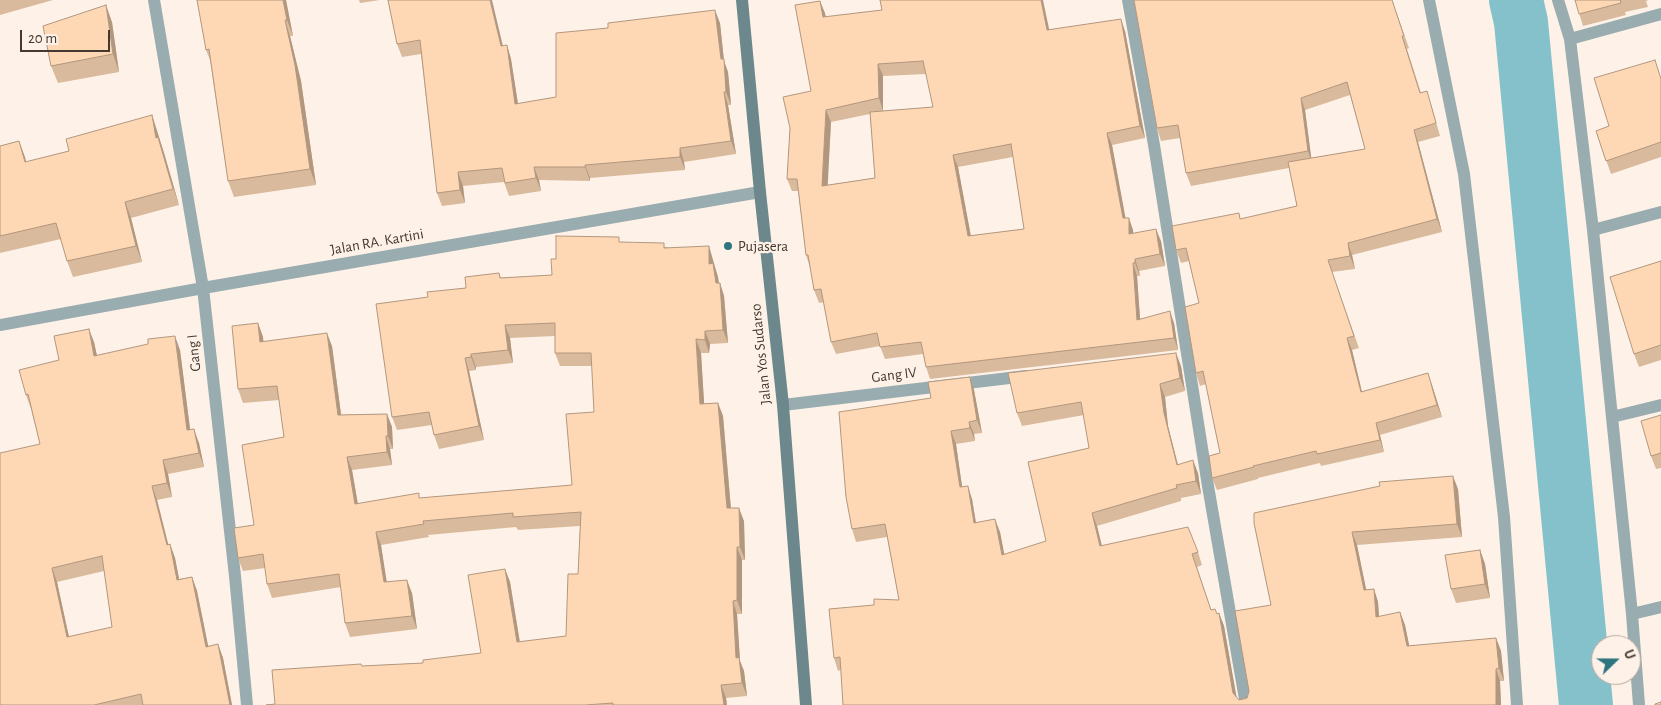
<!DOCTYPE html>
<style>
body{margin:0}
#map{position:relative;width:1661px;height:705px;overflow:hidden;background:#fef2e8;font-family:"Alegreya Sans",sans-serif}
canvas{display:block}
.north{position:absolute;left:1591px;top:635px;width:50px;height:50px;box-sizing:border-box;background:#fef2e8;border:1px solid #b4a89e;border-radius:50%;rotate:68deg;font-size:14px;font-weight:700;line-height:20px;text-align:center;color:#44392e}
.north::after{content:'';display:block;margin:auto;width:18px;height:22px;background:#2e7580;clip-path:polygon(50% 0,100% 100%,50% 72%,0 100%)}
.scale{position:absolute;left:20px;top:30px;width:90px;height:22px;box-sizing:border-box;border:2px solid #44392e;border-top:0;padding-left:6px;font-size:15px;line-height:18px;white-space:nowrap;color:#44392e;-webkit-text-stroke:4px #fef2e8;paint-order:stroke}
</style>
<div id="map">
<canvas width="1661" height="705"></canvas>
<div class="north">U</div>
<div class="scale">20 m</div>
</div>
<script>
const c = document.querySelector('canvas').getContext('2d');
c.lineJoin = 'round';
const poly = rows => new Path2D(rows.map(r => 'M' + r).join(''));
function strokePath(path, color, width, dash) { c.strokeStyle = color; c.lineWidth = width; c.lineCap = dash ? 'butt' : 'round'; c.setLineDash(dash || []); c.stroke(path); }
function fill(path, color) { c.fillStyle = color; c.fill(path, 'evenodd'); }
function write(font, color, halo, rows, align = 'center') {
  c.font = font + ' "Alegreya Sans",sans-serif'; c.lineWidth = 4.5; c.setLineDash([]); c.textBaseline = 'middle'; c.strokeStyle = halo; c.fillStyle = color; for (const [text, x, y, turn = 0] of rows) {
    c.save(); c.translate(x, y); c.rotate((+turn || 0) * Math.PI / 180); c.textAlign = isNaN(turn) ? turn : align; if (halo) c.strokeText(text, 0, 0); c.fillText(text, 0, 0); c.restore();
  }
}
const river = poly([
 [1516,0,1521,22,1586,705]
]);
const minor = poly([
 [154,0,203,288,235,576,247,705],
 [1128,0,1154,145,1208,486,1246,705],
 [1429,0,1464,174,1504,517,1517,705],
 [1558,0,1570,39,1593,230,1632,614,1639,705],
 [1570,39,1661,14],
 [1593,230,1661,212],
 [0,325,203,288,760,192],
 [783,405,1026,376],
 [1612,417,1661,405],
 [1632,614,1661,607]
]);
const secondary = poly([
 [742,0,760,192,783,405,806,705]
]);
const wall = poly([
 [0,0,53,0,0,15],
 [286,0,293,36,290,36,301,81,316,185,234,197,228,181,210,60,206,50],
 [359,0,380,0,360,3],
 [388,0,503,46,507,45,511,59,518,104,556,97,720,23,724,61,728,72,731,105,728,105,736,154,684,162,685,170,590,178,590,181,539,180,541,191,509,196,504,182,463,186,465,203,442,206,437,193,421,54,402,57,397,44],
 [1392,0,1409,48,1407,49,1421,93,1431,104,1440,136,1418,142,1442,232,1352,255,1355,269,1332,272,1359,348,1352,350,1362,392,1432,385,1442,417,1380,435,1384,452,1321,466,1320,463,1258,478,1258,479,1217,490,1212,478,1220,453,1206,384,1200,386,1196,373,1199,303,1189,261,1181,263,1176,250,1241,219,1297,206,1289,168,1191,186,1186,173,1180,138,1161,141,1157,128],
 [1350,95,1365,149,1311,158,1305,110],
 [1575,0,1649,0,1646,1,1648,7,1625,12,1626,15,1583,26],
 [820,1,826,17,882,10,1049,30,1125,31,1145,138,1112,145,1125,218,1133,230,1133,233,1161,241,1165,266,1139,271,1140,276,1137,276,1140,319,1174,323,1178,350,930,379,926,367,923,354,885,359,880,346,836,354,831,342,824,302,819,303,814,290,810,267,806,255,798,191,792,191,787,179,811,91],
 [926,74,933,107,883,111,883,76],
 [870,114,875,178,827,185,831,122],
 [1013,157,1024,229,971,236,958,167],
 [112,22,119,72,58,83,51,66],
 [1661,76,1661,157,1611,174,1596,131,1609,126],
 [152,115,164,153,179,205,131,218,142,262,73,277,67,261,61,239,0,253,0,146,19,141,26,162,69,151],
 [621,242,666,247,713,260,713,264,718,277,719,283,720,283,724,296,728,343,710,344,709,353,701,353,704,404,718,403,723,416,731,508,744,521,745,560,742,560,742,614,737,614,740,661,744,671,747,696,726,698,727,705,266,705,275,704,362,666,423,663,481,653,505,569,510,582,520,642,566,636,578,574,580,526,518,530,516,527,428,535,429,537,381,545,386,582,412,593,417,629,350,637,345,623,341,587,272,598,267,584,265,568,243,571,238,558,254,525,284,437,279,400,243,403,238,389,258,323,263,337,263,341,332,346,341,415,387,414,392,427,393,449,390,449,392,465,352,470,358,504,572,485,594,412,592,366,560,366,555,353,555,336,510,338,513,363,476,367,476,370,469,371,484,440,439,449,434,435,432,425,397,430,392,417,428,297,466,288,499,273,501,278,552,275,556,259],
 [1661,261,1661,360,1639,367,1634,354],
 [94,342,97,356,180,350,190,430,199,443,204,467,168,474,172,497,157,500,168,544,170,544,175,558,179,579,192,577,197,591,208,646,218,644,223,658,232,705,0,705,40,444,31,409,26,395,59,360],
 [104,571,112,627,69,637,57,582],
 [1181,366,1185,391,1165,397,1168,426,1178,464,1198,473,1201,494,1181,498,1181,501,1097,526,1102,546,1198,552,1202,565,1197,567,1211,610,1217,614,1219,613,1224,626,1236,697,1239,700,1247,698,1249,691,1271,605,1254,523,1458,489,1462,537,1357,545,1366,590,1374,589,1378,602,1379,617,1400,612,1405,625,1409,646,1496,638,1501,651,1504,681,1500,681,1501,705,843,705,841,670,838,671,834,658,874,605,899,600,887,537,856,542,852,529,931,398,970,377,974,390,982,433,974,434,975,441,956,444,962,487,972,499,976,522,1000,532,1004,555,1046,541,1089,448,1084,415,1022,426,1017,413],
 [1661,415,1661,468,1656,469,1651,456],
 [1480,550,1485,564,1490,598,1456,603,1451,589]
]);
const shadedWall = poly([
 [283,0,286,0,293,36,287,20],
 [490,0,492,0,506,59,501,46],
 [1041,0,1043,0,1052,43,1047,30],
 [820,1,825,13,828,30,823,17],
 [106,5,112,22,119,72,113,54],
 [715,10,720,23,724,61,728,72,731,105,726,92,721,59],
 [1121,19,1125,31,1145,138,1140,126],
 [285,20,290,36,301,81,316,185,310,169],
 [507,45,511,59,520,117,515,104],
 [878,64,883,76,883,111,879,98],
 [724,92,728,105,736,154,731,141],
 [1301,98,1305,110,1312,163,1308,151],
 [826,110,831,122,827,199,822,186],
 [152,115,164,153,179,205,156,138],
 [1414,130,1418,142,1442,232,1437,219],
 [1107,133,1112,145,1128,231,1123,218],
 [19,141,25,157,30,178,25,162],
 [680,148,684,162,685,170,680,157],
 [953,155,958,167,973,248,968,236],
 [585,165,590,178,590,181,585,167],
 [534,167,539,180,541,191,536,178],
 [458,172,463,186,465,203,460,190],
 [125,202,131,218,142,262,136,246],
 [1129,218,1133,230,1134,246,1129,234],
 [1156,229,1161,241,1165,266,1160,254],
 [1348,243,1352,255,1355,269,1350,256],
 [709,246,718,277,720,296,709,264],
 [1135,259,1139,271,1140,276,1135,263],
 [1133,263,1137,276,1141,332,1137,320],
 [720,283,724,296,728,343,723,330],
 [1170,311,1174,323,1178,350,1174,338],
 [258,323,263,337,265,355,260,342],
 [505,325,510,338,513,363,508,350],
 [89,329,94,342,100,370,94,356],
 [705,331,710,344,709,353,705,340],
 [327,333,332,346,343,429,338,415],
 [175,336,180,350,192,444,187,430],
 [1347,338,1352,350,1365,405,1361,392],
 [696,339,701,353,705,417,700,404],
 [1176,353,1181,366,1185,391,1180,378],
 [471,354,476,367,476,370,471,357],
 [465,358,469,371,484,440,479,426],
 [1428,373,1432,385,1442,417,1437,405],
 [970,377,974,390,982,433,977,420],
 [1160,384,1165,397,1168,426,1181,478,1177,465,1164,413],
 [718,403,723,416,732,522,727,508],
 [387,414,392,427,393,449,388,436],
 [969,422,974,434,975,441,970,428],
 [1376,423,1380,435,1384,452,1380,440],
 [194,429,199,443,204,467,199,453],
 [951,431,956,444,964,500,960,487],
 [386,436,390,449,392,465,387,452],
 [347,457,352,470,360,517,355,504],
 [163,460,168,474,172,497,167,483],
 [1193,460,1198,473,1201,494,1196,481],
 [1453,476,1458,489,1462,537,1457,524],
 [152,486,157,500,172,559,167,545],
 [968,486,972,499,978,536,974,523],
 [739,508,744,521,745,560,740,547],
 [1092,513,1097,526,1105,559,1100,546],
 [995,519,1000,532,1007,568,1002,555],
 [376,532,381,545,389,596,384,582],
 [1352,532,1357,545,1369,603,1364,590],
 [170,544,175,558,182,594,177,580],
 [737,547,742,560,742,614,737,600],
 [1480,550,1485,564,1490,598,1485,584],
 [52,568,57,582,72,651,67,637],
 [505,569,510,582,522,656,517,642],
 [192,577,197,591,211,660,206,647],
 [407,580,412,593,417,629,412,616],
 [1374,589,1378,602,1380,630,1376,617],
 [733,601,737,614,740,661,744,671,747,696,742,683,736,658],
 [1400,612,1405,625,1412,659,1407,646],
 [1219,613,1224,626,1238,705,1233,693],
 [1496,638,1501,651,1504,681,1499,668],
 [218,644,223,658,232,705,230,705],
 [1496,669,1500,681,1501,705,1496,705],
 [721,685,726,698,727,705,724,705]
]);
const building = poly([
 [197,0,283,0,287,20,285,20,295,65,310,169,228,181,209,49,206,50,197,0],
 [388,0,490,0,501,46,507,45,515,104,556,97,556,33,608,28,608,23,715,10,721,59,724,59,726,92,724,92,731,141,680,148,680,157,585,165,585,167,534,167,536,178,505,183,502,168,458,172,460,190,437,193,420,40,397,44,388,0],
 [880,0,1041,0,1047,30,1121,19,1140,126,1107,133,1123,218,1129,218,1129,234,1156,229,1160,254,1135,259,1135,263,1133,263,1137,320,1170,311,1174,338,926,367,921,342,880,347,877,333,831,342,821,289,814,290,808,255,806,255,797,179,787,179,790,128,783,97,811,91,795,5,820,1,823,17,882,10,880,0],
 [923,61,933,107,870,112,875,178,822,186,826,110,879,98,878,64,923,61],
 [1011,144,1024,229,968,236,953,155,1011,144],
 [1134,0,1392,0,1404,36,1402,36,1420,93,1427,91,1436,123,1414,130,1437,219,1348,243,1350,256,1328,260,1354,336,1347,338,1361,392,1428,373,1437,405,1376,423,1380,440,1317,454,1316,451,1253,466,1254,467,1212,478,1209,456,1220,453,1203,371,1196,373,1185,307,1199,303,1186,248,1176,250,1172,226,1239,213,1240,219,1297,206,1288,162,1365,149,1347,82,1301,98,1308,151,1186,173,1178,125,1157,128,1134,0],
 [1575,0,1620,0,1621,3,1579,14,1575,0],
 [106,5,113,54,51,66,43,26,106,5],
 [1655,60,1661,79,1661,142,1606,161,1596,131,1609,126,1594,78,1655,60],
 [152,115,156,138,158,137,173,189,125,202,136,246,67,261,56,223,0,236,0,146,19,141,25,162,69,151,66,139,152,115],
 [556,236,619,237,619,242,664,243,664,248,709,246,709,264,713,263,716,283,720,283,723,330,705,331,705,340,696,339,700,404,718,403,727,508,739,508,740,547,737,547,737,600,733,601,736,658,739,657,742,683,721,685,724,705,613,705,613,703,585,705,266,705,275,704,272,670,361,664,362,666,423,663,423,660,481,653,468,575,505,569,517,642,566,636,568,574,578,574,581,512,513,517,513,513,423,521,424,524,376,532,384,582,407,580,412,616,345,623,339,574,267,584,263,554,238,558,234,528,254,525,242,445,284,437,277,386,238,389,232,326,258,323,260,342,327,333,338,415,387,414,388,436,386,436,387,452,347,457,355,504,419,493,419,498,572,485,566,414,594,412,591,353,555,353,555,323,505,325,508,350,471,354,471,357,465,358,479,426,434,435,429,412,392,417,376,304,428,297,427,292,466,288,465,277,499,273,500,278,552,275,551,259,556,259,556,236],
 [1661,261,1661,345,1634,354,1610,277,1661,261],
 [89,329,94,356,148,344,148,339,175,336,187,430,194,429,199,453,163,460,167,483,152,486,167,545,170,544,177,580,192,577,206,647,218,644,230,705,143,705,141,694,94,705,0,705,0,453,40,444,28,394,26,395,19,370,59,360,54,336,89,329],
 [102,556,112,627,67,637,52,568,102,556],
 [1176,353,1180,378,1160,384,1164,413,1177,465,1193,460,1196,481,1176,485,1177,488,1092,513,1100,546,1188,527,1198,552,1192,554,1211,610,1215,609,1217,614,1219,613,1233,693,1239,700,1247,698,1249,691,1235,611,1271,605,1254,523,1254,513,1380,486,1379,482,1453,476,1457,524,1352,532,1364,590,1374,589,1376,617,1400,612,1407,646,1496,638,1499,668,1496,669,1496,705,843,705,840,657,834,658,829,609,874,605,874,599,899,600,885,524,852,529,846,497,839,412,931,398,928,382,970,377,977,420,969,422,970,428,951,431,960,487,968,486,974,523,995,519,1002,555,1046,541,1028,462,1089,448,1081,402,1017,413,1008,373,1176,353],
 [1661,415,1661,453,1651,456,1641,421,1661,415],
 [1480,550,1485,584,1451,589,1445,555,1480,550],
 [1661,702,1661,705,1655,705,1655,704,1661,702]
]);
const markers = [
 [728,246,5,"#2e7580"]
];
const streetNames = [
 ["Jalan RA. Kartini",377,242,-10],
 ["Gang I",194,353,-96],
 ["Jalan Yos Sudarso",761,354,-96],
 ["Gang IV",894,375,-7]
];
const poiNames = [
 ["Pujasera",738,246]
];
strokePath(river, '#85c1cb', 54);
strokePath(minor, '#99acaf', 12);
strokePath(secondary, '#6d888d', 12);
fill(wall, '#daba9c');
fill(shadedWall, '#b2977f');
fill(building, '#fed8b5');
strokePath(building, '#b2977f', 1);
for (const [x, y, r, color] of markers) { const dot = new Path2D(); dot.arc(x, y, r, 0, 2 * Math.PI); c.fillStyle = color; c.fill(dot); strokePath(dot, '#fef2e8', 2); }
write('15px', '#44392e', '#fef2e8', streetNames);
write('15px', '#44392e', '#fef2e8', poiNames, 'left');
</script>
